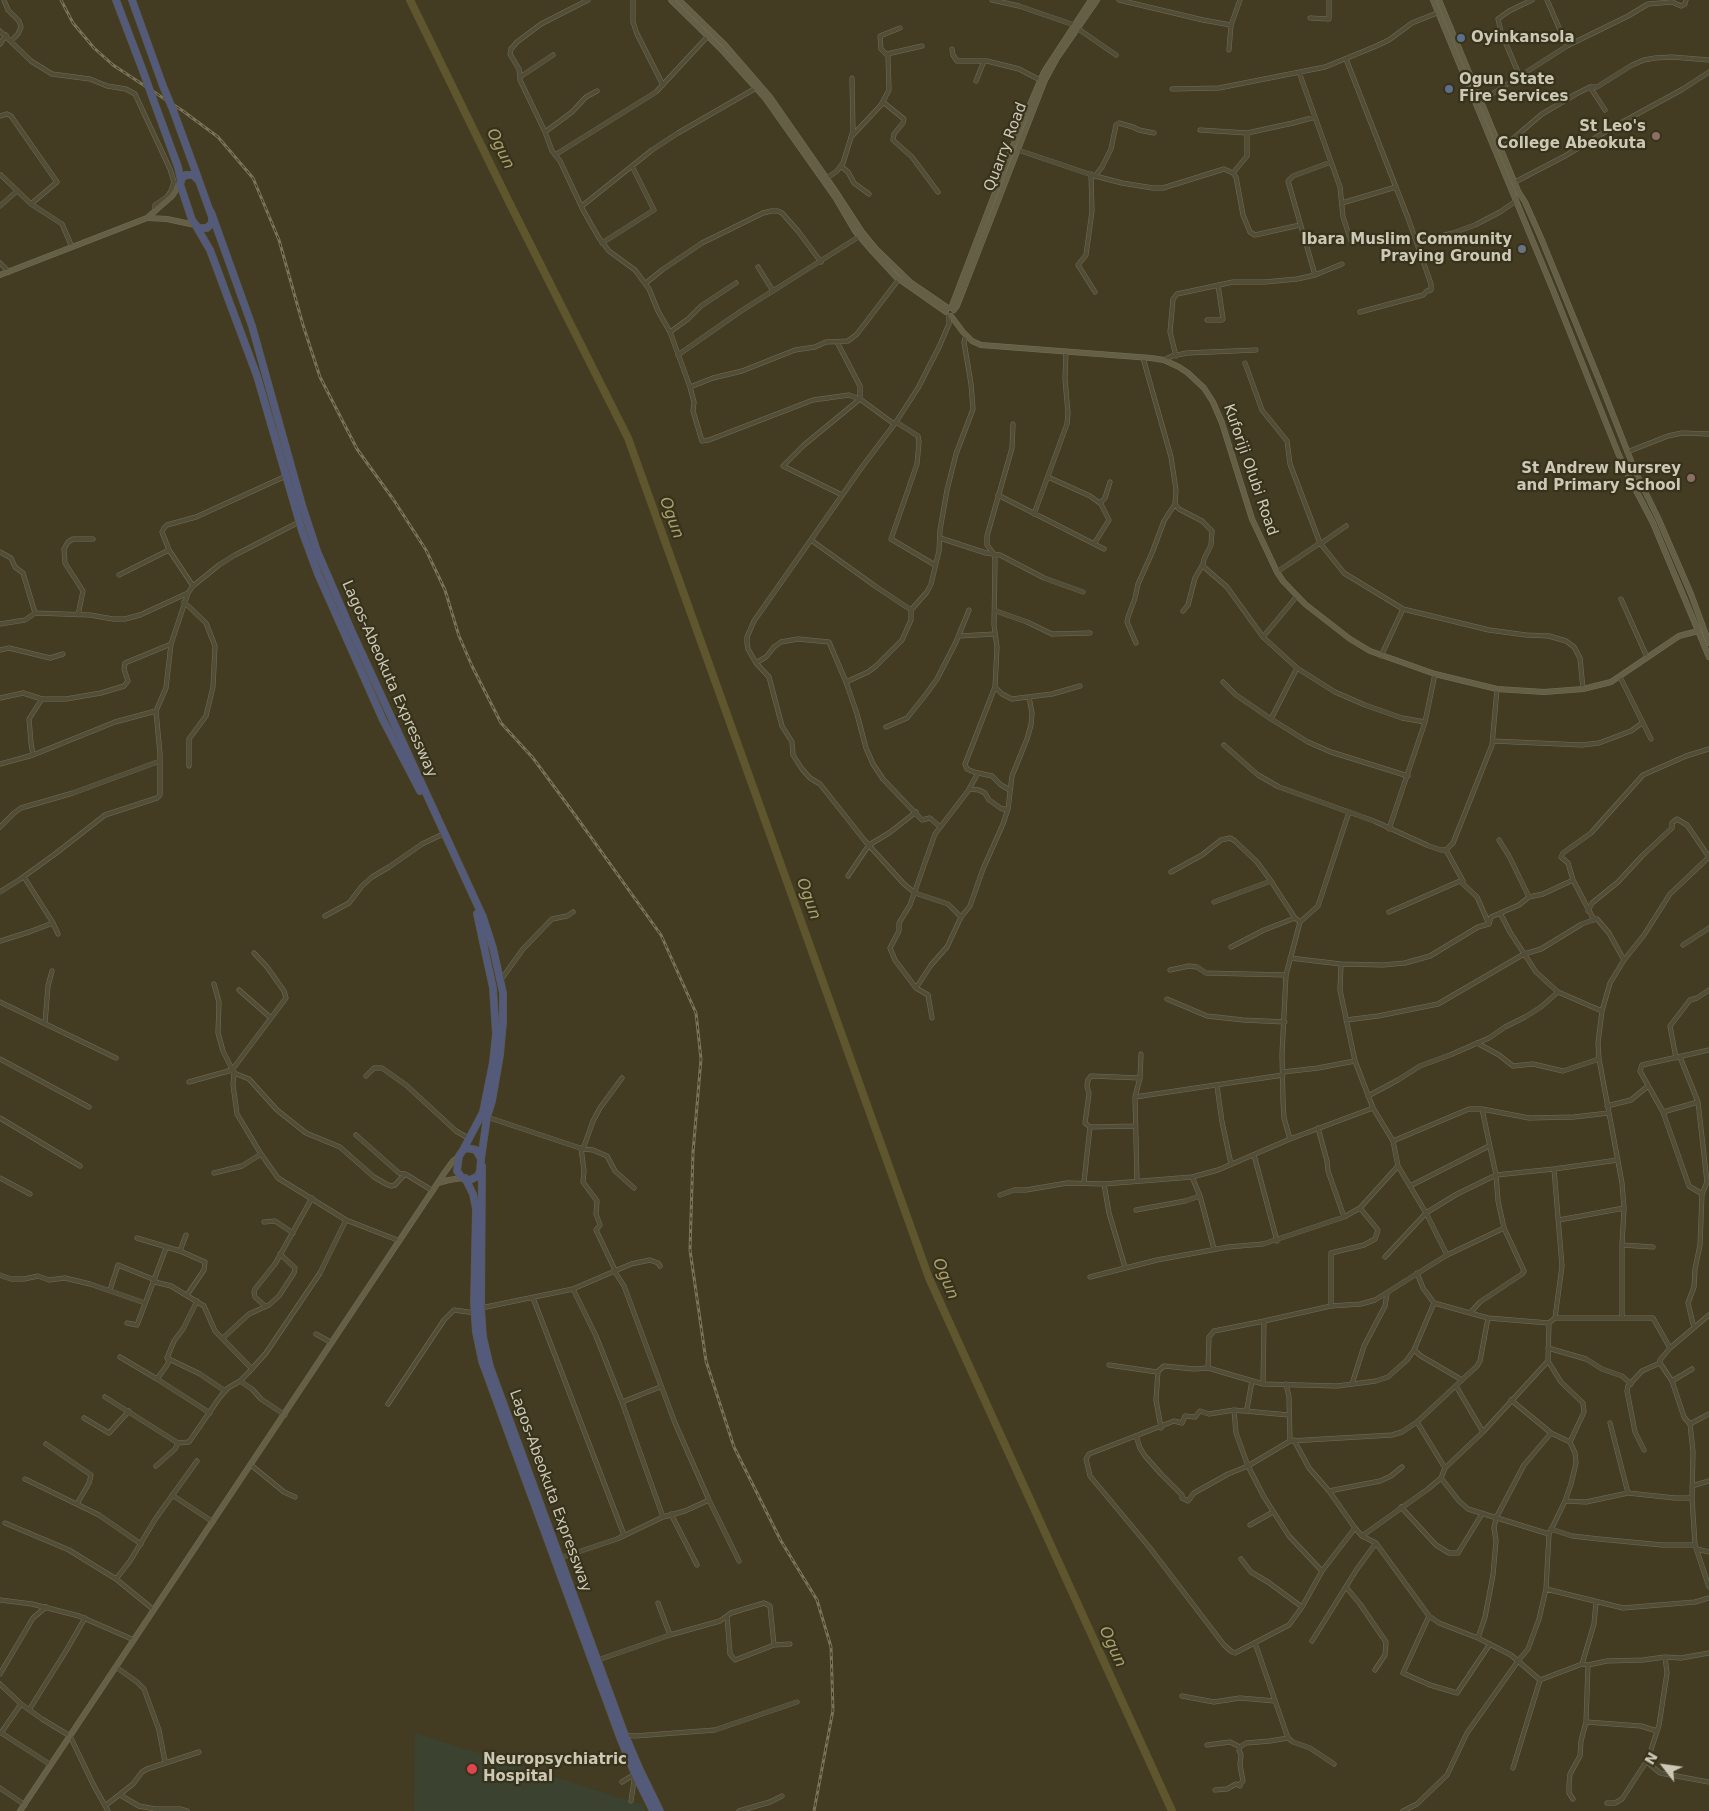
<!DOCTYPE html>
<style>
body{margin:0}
#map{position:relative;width:1709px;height:1811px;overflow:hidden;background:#433c23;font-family:"DejaVu Sans",sans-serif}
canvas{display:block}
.north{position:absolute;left:1639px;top:1741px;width:50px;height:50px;-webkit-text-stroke:4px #37321c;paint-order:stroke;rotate:300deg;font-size:14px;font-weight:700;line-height:20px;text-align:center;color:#ccc8b4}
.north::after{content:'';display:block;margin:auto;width:18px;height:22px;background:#ccc8b4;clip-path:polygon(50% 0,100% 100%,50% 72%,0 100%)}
</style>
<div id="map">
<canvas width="1709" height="1811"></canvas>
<div class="north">N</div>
</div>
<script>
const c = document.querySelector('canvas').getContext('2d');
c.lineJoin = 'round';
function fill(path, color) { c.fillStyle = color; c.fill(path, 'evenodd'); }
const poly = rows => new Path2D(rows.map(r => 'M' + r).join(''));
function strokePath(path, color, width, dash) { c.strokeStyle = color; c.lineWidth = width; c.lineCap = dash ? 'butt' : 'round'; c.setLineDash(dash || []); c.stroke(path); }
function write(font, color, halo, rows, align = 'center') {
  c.font = font + ' "DejaVu Sans",sans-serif'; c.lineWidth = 4.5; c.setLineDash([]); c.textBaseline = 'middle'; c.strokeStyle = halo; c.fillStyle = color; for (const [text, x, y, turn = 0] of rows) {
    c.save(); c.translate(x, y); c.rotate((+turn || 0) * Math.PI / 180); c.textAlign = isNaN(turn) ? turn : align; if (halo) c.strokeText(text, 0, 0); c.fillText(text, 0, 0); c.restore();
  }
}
const medical = poly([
 [415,1733,643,1805,646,1811,414,1811]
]);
const river = poly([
 [410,0,509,202,628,438,929,1278,1172,1811]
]);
const street = poly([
 [4,0,8,10,19,21,21,27,18,34,11,41],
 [588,0,541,24,517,42,511,49,510,54,519,69,520,80,545,132,552,151,560,161,583,210,599,238,609,251,635,270,649,289,658,311,670,332,690,387,694,402,693,411,702,441,709,440,813,400,849,395,860,399,894,424],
 [633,0,633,22,637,34,663,85],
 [992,0,1019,6,1074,25],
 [1119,0,1203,20,1231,25],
 [1547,0,1567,46],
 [1310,18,1329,19,1329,0],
 [1077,28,1116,55],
 [0,31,31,61,52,74,90,79,107,86,126,89,135,94,170,169,174,182,171,191,167,197,155,205,155,211],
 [0,44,6,35],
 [952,49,953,55,957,61,984,61],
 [1229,50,1231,25,1240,0],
 [887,54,922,46],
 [1346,59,1408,218,1431,284,1431,290,1427,291,1423,295,1360,312],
 [1299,72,1340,187,1343,217,1351,241],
 [520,77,553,55],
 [1520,77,1501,32,1498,19,1509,11,1532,0],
 [976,81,984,61,987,61,1019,69,1040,80],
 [1590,87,1605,110],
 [1172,89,1219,88,1325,67,1374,47,1389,40,1412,23,1437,13],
 [1481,101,1567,46,1628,16,1648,4,1672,2,1681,6,1685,4,1686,0],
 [883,102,904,119,903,123,894,134,893,140,912,157,938,192],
 [0,116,7,114,11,116,57,182,31,204],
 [1200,130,1247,133,1293,123,1315,117],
 [545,132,572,112,586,97,597,91],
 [851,137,881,105,889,90,888,56,881,49,880,36,900,28],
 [1501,149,1542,114,1576,94,1590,87,1597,87,1632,65,1644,60,1655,58,1672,57,1709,60],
 [1018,150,1095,176,1122,183,1153,188,1163,188,1224,169,1233,173,1236,177,1243,215,1250,232,1255,235,1300,225],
 [555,155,656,92,708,36],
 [841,166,848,172,854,183,869,194],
 [1233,173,1247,156,1247,133],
 [1091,174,1092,211,1086,255,1078,265,1095,292],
 [1,175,31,204,62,224,72,247],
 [1095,176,1102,167,1111,149,1116,125,1119,123,1133,127,1139,130,1154,133],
 [827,178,837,171,843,163,853,131,852,78],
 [1515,182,1565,156,1615,126,1683,89,1709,72],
 [1342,203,1396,187],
 [0,206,17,191],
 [582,206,652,150,678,133,756,88],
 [1417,242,1453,233,1475,225,1500,212,1516,201],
 [602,243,654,210,632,166],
 [0,263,9,272],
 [758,267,773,291],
 [1315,275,1288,181,1293,176,1331,162],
 [646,283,662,270,702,243,763,213,771,211,778,211,782,213,798,231,821,262],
 [949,316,949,324,939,347,918,388,896,422,862,467,754,621,747,637,747,643,748,649,756,663,769,677,782,726,792,742,793,755,802,769,810,778,820,784,865,841,904,884,915,893,948,904,961,917],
 [1207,320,1222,320,1223,319,1218,285],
 [670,332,688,319,701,306,736,283],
 [837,342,860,386,860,399,804,445,783,466,842,495],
 [678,355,741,311,860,236],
 [1176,356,1170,332,1173,299,1177,294,1233,282,1265,282,1297,279,1315,275,1342,264],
 [1164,360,1172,356,1187,353,1256,350],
 [1245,363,1262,410,1287,441,1290,464,1320,543,1344,573,1403,609,1489,630,1526,635,1549,636,1566,641,1574,647,1580,658,1583,689],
 [690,387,713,378,742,371,795,350,815,347,826,342,848,341,857,334,899,279],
 [896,422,918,436,919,442,917,464,891,539,935,565],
 [1627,452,1668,436,1682,433,1709,434],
 [1048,477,1090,496,1101,504,1109,520,1094,544],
 [998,495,1104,549],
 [1100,503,1105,498,1110,482],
 [1175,504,1179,509,1202,521,1212,531,1211,545,1204,559,1203,564,1195,578,1188,605,1183,611],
 [1034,514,1067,424,1068,413,1065,379,1066,351],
 [940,538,986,553,1000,555,1044,578,1083,592],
 [811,540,875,586,911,610],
 [1320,544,1346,526],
 [0,552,11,558,15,567,23,573,35,613],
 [1203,564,1205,568,1227,587,1263,637,1297,668,1335,692,1365,705,1402,718,1425,722],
 [1277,572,1320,543],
 [119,575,169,550],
 [193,586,169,550,162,532,164,528,167,525,196,517,286,476],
 [1621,599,1647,657],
 [184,602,206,623,215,646,213,687,206,716,189,739,189,766],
 [996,611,1027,622,1052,634,1090,633],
 [78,615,83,591,65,563,64,549,68,542,73,539,93,539],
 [0,624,25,620,35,613,90,615,113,619,125,619,140,615,188,593],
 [959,636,995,634],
 [1263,637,1297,596],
 [1136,643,1127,622,1128,617,1135,598,1138,584,1152,553,1164,521,1175,504,1176,490,1171,457,1143,358],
 [0,650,9,648,50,658,63,654],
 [1381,656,1403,609],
 [756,663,766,657,774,647,781,642,798,639,829,642,846,682,857,714,866,748,873,764,883,779,922,820,930,818,940,827],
 [1620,677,1651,739],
 [846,682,868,672,876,666,902,640,911,620,911,610,927,592,931,584,939,551,940,530,947,490,956,454,973,409,971,384,964,342,966,335],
 [1223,682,1236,695,1271,719,1308,742,1331,752,1408,776],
 [995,687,1002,694,1012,699,1052,694,1080,686],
 [0,698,23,693,42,699,66,699,101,693,124,686,128,681,124,669,125,663,171,644],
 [1271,719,1297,668],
 [886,727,907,718,927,693,937,679,956,642,969,610],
 [1493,741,1582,745,1599,743,1631,731,1642,723],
 [1224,745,1258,775,1279,787,1374,821,1429,846,1441,850,1446,850,1453,843,1492,745,1497,689],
 [33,755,31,743,29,719,42,699],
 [0,764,33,755,115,722,156,711],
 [969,789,979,790,985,793,989,800,1002,809,1008,809],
 [1010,790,1001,785,992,776,974,772,967,769,965,764,995,687,997,647,994,625,995,560,994,554,987,545,987,536,1012,448,1013,424],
 [0,827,14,813,21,808,73,793,160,761],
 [1389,829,1425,722,1435,674],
 [1499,840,1509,856,1529,897],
 [1446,850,1463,881,1460,881,1477,897,1489,924],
 [1171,872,1202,855,1221,840,1230,838,1235,841,1257,862,1271,881,1295,918,1300,922],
 [848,876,869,845,889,833,916,812],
 [24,877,53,923,58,934],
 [0,892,19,880,55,854,105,815,157,798,160,795,160,754,156,711,166,688,171,644,188,593,193,586,219,565,235,555,299,522],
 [1214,902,1271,881],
 [1588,911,1592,903,1618,882,1642,856,1672,828,1672,823,1677,819,1687,825,1709,857,1670,894,1644,935,1624,960,1610,983,1602,1011,1598,1043,1599,1059,1622,1183,1624,1208,1622,1245,1622,1317],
 [1389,912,1460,881],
 [1500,913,1510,932,1536,972,1558,992,1602,1011],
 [325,916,349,903,362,886,372,877,389,867,422,844,443,834],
 [0,941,29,932,53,923],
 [1683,945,1709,928],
 [1231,947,1264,930,1295,918],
 [1290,958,1341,964,1383,965,1405,963,1430,956,1478,927,1489,924,1491,917,1519,905,1529,897,1543,894,1573,880],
 [1624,960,1609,933,1597,919,1594,920,1573,880,1568,863,1561,857,1563,853,1591,833,1643,775,1686,756,1709,749],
 [1341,964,1340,990,1355,1061,1373,1108,1393,1141,1398,1166,1426,1213,1447,1255],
 [1170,970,1189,966,1197,967,1206,973,1286,975],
 [500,981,523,949,552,919,567,916,573,912],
 [214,984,219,1002,218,1033,223,1051,234,1073,249,1079,277,1110,306,1133,340,1147,374,1177,386,1184,391,1186,395,1185,405,1174],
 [916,988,931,965,947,947,961,917,970,906,983,869,1003,824,1008,809,1012,776,1027,739,1031,725,1032,713,1029,697],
 [239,990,271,1018],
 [1167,999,1207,1016,1243,1020,1285,1022],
 [0,1002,116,1058],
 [932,1018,928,995,916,988,895,960,890,948,899,931,899,923,910,905,935,834,968,791,978,773],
 [1346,1020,1378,1016,1438,1004,1524,954,1541,949,1582,924,1596,919],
 [45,1023,48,986,52,971],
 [1477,1043,1499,1055,1513,1066,1533,1064,1563,1071,1599,1059],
 [1676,1058,1670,1026,1690,1000,1697,998,1709,990],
 [0,1059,89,1107],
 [1283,1072,1318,1068,1355,1061],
 [234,1073,233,1085,237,1114,261,1154],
 [366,1076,374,1068,382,1068,406,1085,456,1131,468,1138],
 [189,1082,232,1070,286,998,284,991,267,967,254,953],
 [1217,1086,1222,1122,1231,1164],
 [1368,1096,1398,1080,1420,1066,1450,1055,1489,1038,1505,1027,1525,1017,1541,1007,1558,992],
 [1135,1097,1283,1075],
 [1607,1106,1631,1100,1648,1086],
 [1663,1112,1698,1102,1680,1057],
 [487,1117,583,1149,593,1150,607,1156,615,1171,634,1188],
 [0,1118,80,1166],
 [1136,1126,1090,1127,1085,1123,1089,1094,1087,1086,1088,1080,1091,1076,1140,1078],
 [1318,1128,1327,1161,1328,1171,1344,1217],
 [356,1135,399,1173,407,1175,433,1191],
 [1290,1139,1284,1118,1283,1102,1282,1054,1286,975,1300,922,1318,906,1349,812],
 [1393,1141,1469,1109,1482,1109,1529,1118,1574,1117,1609,1113],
 [581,1148,584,1171,583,1182,597,1201,596,1214,600,1225,596,1230,615,1270],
 [583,1149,593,1121,600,1108,622,1078],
 [1254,1155,1277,1241],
 [1554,1169,1562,1266,1555,1318],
 [214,1173,242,1166,261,1154,278,1178,346,1220,400,1241],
 [1192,1177,1200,1196,1214,1249],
 [0,1178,30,1194],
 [1137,1181,1135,1097,1140,1078,1141,1054],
 [1084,1182,1090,1127],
 [1104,1184,1109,1213,1125,1267],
 [1410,1186,1489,1146],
 [1702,1194,1689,1186,1663,1112,1640,1071,1642,1065,1709,1050],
 [1000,1195,1014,1190,1026,1190,1067,1183,1104,1184,1192,1177,1218,1170,1290,1139,1373,1108],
 [1136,1210,1185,1201,1200,1196],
 [1559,1220,1624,1208],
 [264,1222,275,1221,293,1233],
 [137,1238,180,1251,205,1262,204,1270,187,1295],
 [1622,1245,1653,1247],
 [180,1251,186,1235],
 [1385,1257,1426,1213,1457,1194,1496,1175,1554,1169,1618,1160],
 [615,1272,624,1286,675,1423,709,1500,739,1561],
 [1417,1273,1423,1288,1434,1303,1488,1318,1549,1323,1555,1318,1653,1318,1670,1348],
 [0,1275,11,1279,24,1279,38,1276,49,1280,65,1278,90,1284,145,1303],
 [1090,1277,1157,1260,1228,1247,1263,1244,1344,1217,1360,1208,1398,1166],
 [155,1282,171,1286,204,1306,215,1331,252,1369],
 [573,1289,596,1336,622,1402,663,1517],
 [110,1290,118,1265,155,1280],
 [533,1298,624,1535],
 [265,1306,255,1297,254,1292,255,1289,275,1264,312,1198],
 [1331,1306,1331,1253,1364,1245,1375,1239,1378,1230,1360,1208],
 [481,1308,573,1289,631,1264,650,1260,658,1263,660,1266],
 [1470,1313,1480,1302,1522,1274,1524,1271,1504,1228,1498,1201,1496,1175,1482,1109],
 [1709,1315,1670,1348,1660,1360,1660,1363,1672,1381,1684,1417,1690,1424,1693,1452,1692,1498,1695,1545,1709,1587],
 [127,1323,137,1325,166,1248],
 [1694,1328,1688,1303,1694,1287,1695,1269,1700,1245,1702,1194,1707,1182,1698,1102],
 [316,1334,332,1343],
 [223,1338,249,1314,269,1305,279,1296,294,1273,295,1268,280,1254],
 [1548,1348,1586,1359,1602,1369,1622,1376,1631,1384],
 [1414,1350,1421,1356,1462,1380],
 [120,1357,157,1379,210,1413],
 [167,1358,174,1341,183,1329,197,1301],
 [1548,1361,1561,1382,1583,1403,1584,1412,1570,1442],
 [1109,1365,1157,1372,1164,1366,1194,1369,1208,1368,1263,1384,1337,1386,1376,1381,1388,1377,1407,1360,1414,1350,1434,1303],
 [1208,1368,1209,1337,1214,1331,1264,1321],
 [1158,1371,1156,1400,1161,1428],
 [157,1379,167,1365,169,1361,167,1358,200,1374,225,1391],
 [240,1381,252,1389,261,1399,285,1415],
 [1252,1381,1247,1409,1243,1411,1234,1410,1209,1414,1200,1411,1195,1417,1185,1416,1182,1423,1174,1421,1089,1454,1086,1459,1090,1476,1150,1548,1224,1645,1232,1652,1235,1653,1289,1625,1302,1607,1322,1571,1355,1528],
 [1672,1381,1692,1369],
 [1263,1384,1264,1321,1331,1306,1361,1304,1375,1300,1447,1255,1504,1228],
 [1286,1384,1289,1397,1290,1441],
 [1352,1384,1364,1346,1385,1306,1387,1294],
 [1456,1386,1483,1432],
 [105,1397,178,1443,189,1442,220,1397,228,1388,240,1381,248,1373,266,1353,320,1273,346,1220],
 [622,1402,660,1387],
 [388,1404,444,1320,454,1310,475,1313],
 [1234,1410,1236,1433,1248,1466,1290,1441,1392,1435,1402,1432,1417,1422,1477,1366,1480,1361,1488,1318],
 [1245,1411,1289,1415],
 [84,1418,109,1433,129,1411],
 [1417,1422,1445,1468],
 [1610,1423,1628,1493],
 [1690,1424,1709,1414],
 [1136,1436,1140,1448,1145,1456,1161,1474,1182,1495,1182,1498,1188,1501,1194,1493,1228,1474,1248,1466,1264,1497,1289,1536,1322,1571],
 [1294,1440,1309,1468,1329,1491,1355,1528,1362,1536,1376,1543,1429,1616,1439,1623,1478,1638,1511,1655,1540,1680,1513,1768],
 [46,1444,91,1475,89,1483,77,1504],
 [1644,1450,1635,1432,1627,1391,1628,1386,1642,1371,1660,1363],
 [251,1465,284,1492,295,1497],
 [156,1466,175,1449,178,1443],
 [1441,1478,1459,1501,1468,1509,1549,1534],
 [25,1479,99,1515,141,1544],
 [1692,1486,1709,1481],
 [1329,1491,1380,1481,1391,1476,1402,1467],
 [172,1495,213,1522],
 [1565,1501,1586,1502,1628,1493,1675,1498,1692,1498],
 [1401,1507,1436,1545,1449,1553,1458,1553,1482,1514],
 [671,1514,697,1565],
 [5,1523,69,1550,116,1579,154,1610],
 [1250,1525,1273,1512],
 [1551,1529,1572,1536,1599,1539,1662,1545,1695,1545],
 [1362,1536,1428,1489,1441,1478,1445,1468,1483,1432,1548,1361,1549,1323],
 [1697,1549,1709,1552],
 [560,1558,617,1539,663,1517,685,1511,709,1500],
 [1241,1559,1251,1572,1268,1582,1302,1607],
 [116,1579,130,1561,156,1518,197,1461],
 [1346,1587,1360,1604,1386,1642,1385,1655,1375,1670],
 [1546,1589,1623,1608,1695,1602,1709,1598],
 [0,1600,32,1604,79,1616,134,1640],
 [658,1603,670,1635],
 [727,1616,730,1654,735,1660,774,1645,790,1644],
 [1429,1616,1403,1673,1430,1685,1457,1693,1490,1644],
 [1478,1638,1485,1617,1493,1575,1496,1541,1494,1528,1496,1518,1524,1465,1551,1433],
 [1312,1641,1357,1569,1376,1543],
 [1255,1643,1288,1738],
 [598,1660,670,1635,720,1621,731,1613,764,1603,770,1606,774,1645],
 [1582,1664,1594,1624,1596,1602],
 [116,1667,137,1682,144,1689,159,1730,165,1762],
 [0,1674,33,1618,46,1607],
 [1540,1680,1582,1664,1588,1665,1607,1661,1643,1660,1665,1657,1681,1658,1709,1653],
 [0,1684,21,1704,42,1719,70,1736,93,1784,108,1811],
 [1182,1696,1214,1702,1240,1698,1275,1701],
 [29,1710,66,1651,85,1618],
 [1586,1722,1641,1726,1657,1731],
 [0,1732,51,1765],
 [1,1733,21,1704],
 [625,1735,635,1736,715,1730,797,1702],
 [1207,1745,1230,1742,1240,1747,1246,1743,1270,1741,1288,1738,1293,1742,1310,1748,1334,1764],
 [1647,1762,1660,1773,1709,1782],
 [622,1782,635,1774,631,1801],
 [0,1788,25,1805],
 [1215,1790,1227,1789,1236,1784,1240,1786,1240,1784,1243,1781,1240,1765,1241,1755,1239,1750,1240,1747],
 [120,1795,139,1806,155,1809,180,1809,187,1811],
 [1573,1799,1569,1793,1569,1785,1570,1774,1580,1756,1581,1741,1586,1722,1588,1665],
 [1607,1803,1615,1803,1622,1799,1648,1759,1659,1725,1667,1673,1665,1657],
 [105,1806,133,1784,142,1772,147,1769,199,1752],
 [739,1811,770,1802,782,1796],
 [1403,1811,1417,1804,1447,1775,1467,1733,1518,1661,1528,1649,1539,1619,1546,1589,1549,1534,1565,1501,1571,1484,1576,1463,1575,1453,1570,1442,1551,1433,1511,1400]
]);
const secondary = poly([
 [671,0,720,48,765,98,835,197,855,231,872,251,896,277,946,312],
 [679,0,725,45,770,97,834,189,862,232,876,249,910,282,948,308],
 [1433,0,1553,290,1618,453,1629,477,1653,523,1709,657],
 [1439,0,1518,191,1525,202,1541,238,1604,392,1635,471,1659,520,1691,594,1709,643],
 [148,218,167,219,195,225],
 [0,275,147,218,172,196,180,184],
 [951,308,1019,130,1044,72,1091,0],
 [954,310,957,306,1045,80,1057,58,1097,0],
 [951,316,963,332,972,341,981,345,1151,358,1164,360,1179,367,1188,373,1204,388,1213,402,1222,423,1252,519,1277,572,1283,581,1305,604,1350,639,1370,651,1435,674,1497,689,1544,692,1583,689,1611,682,1679,636,1698,631],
 [438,1183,449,1180,462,1178],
 [20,1811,445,1172,453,1161,459,1156]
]);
const highway = poly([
 [116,0,143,71],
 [132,0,163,86],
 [153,99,178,167,181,181],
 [173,110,198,178],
 [186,175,193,175,199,181,212,217,212,223,207,228,198,228,192,220,180,184,182,178,186,175],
 [211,212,252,326,302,505,317,551,352,632,483,917,493,948,503,993,503,1022,500,1055,492,1101,487,1117,481,1159],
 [196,226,210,250,257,376,302,531,318,574,383,720,420,791],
 [467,1148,476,1150,481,1159,480,1171,478,1176,470,1180,462,1178,457,1171,459,1156,463,1150,467,1148],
 [463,1150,483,1112,493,1062,496,1034,493,988,477,914],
 [482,1166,481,1309,483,1337,490,1367,623,1730,639,1768,660,1811],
 [465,1178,473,1194,476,1209,474,1303,476,1332,482,1361,621,1740,635,1774,653,1811]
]);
const rail = poly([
 [61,0,73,23,94,48,113,65,183,111,218,137,253,178,279,240,303,325,320,377,357,449,393,499,426,550,445,590,459,636,472,666,501,723,533,758,575,815,661,935,696,1013,701,1059,693,1152,690,1250,706,1361,734,1447,781,1541,817,1600,831,1647,833,1710,814,1811]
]);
const highwayBridge = poly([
 [143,71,153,99],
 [163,86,173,110]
]);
const markers = [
 [1461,38,5,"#5c6f8a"],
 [1449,89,5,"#5c6f8a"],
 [1656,136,5,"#8d6e63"],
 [1522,249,5,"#6b7280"],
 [1691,478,5,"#8d6e63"],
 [472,1769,6,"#e0444e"]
];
const poiNames = [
 ["Oyinkansola",1471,38],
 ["Ogun State",1459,80],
 ["Fire Services",1459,97],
 ["St Leo's",1646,127,"right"],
 ["College Abeokuta",1646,144,"right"],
 ["Ibara Muslim Community",1512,240,"right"],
 ["Praying Ground",1512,257,"right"],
 ["St Andrew Nursrey",1681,469,"right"],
 ["and Primary School",1681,486,"right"],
 ["Neuropsychiatric",483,1760],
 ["Hospital",483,1777]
];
const streetNames = [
 ["Quarry Road",1006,147,-69],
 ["Kuforiji Olubi Road",1250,470,71],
 ["Lagos-Abeokuta Expressway",389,679,66],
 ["Lagos-Abeokuta Expressway",550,1491,70]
];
const waterNames = [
 ["Ogun",500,149,64],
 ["Ogun",671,518,70],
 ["Ogun",808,899,70],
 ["Ogun",945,1279,67],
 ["Ogun",1112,1647,65]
];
fill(medical, '#3c4230');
strokePath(river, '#60562d', 8);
strokePath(street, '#726d58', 5);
strokePath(secondary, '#726d58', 6);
strokePath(highway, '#5c5842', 8);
strokePath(street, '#524d37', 4);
strokePath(secondary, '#656045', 5);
strokePath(highway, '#545a79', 7);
strokePath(rail, '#797359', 3);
strokePath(rail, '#37321c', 1, [4]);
strokePath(highwayBridge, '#5c5842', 8, []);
strokePath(highwayBridge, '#545a79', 7);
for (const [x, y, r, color] of markers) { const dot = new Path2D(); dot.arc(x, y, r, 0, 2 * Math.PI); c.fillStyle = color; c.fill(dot); strokePath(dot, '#37321c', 2); }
write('bold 15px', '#ccc8b4', '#37321c', poiNames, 'left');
write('15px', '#ccc8b4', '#37321c', streetNames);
write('italic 16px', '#aea06a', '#37321c', waterNames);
</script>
